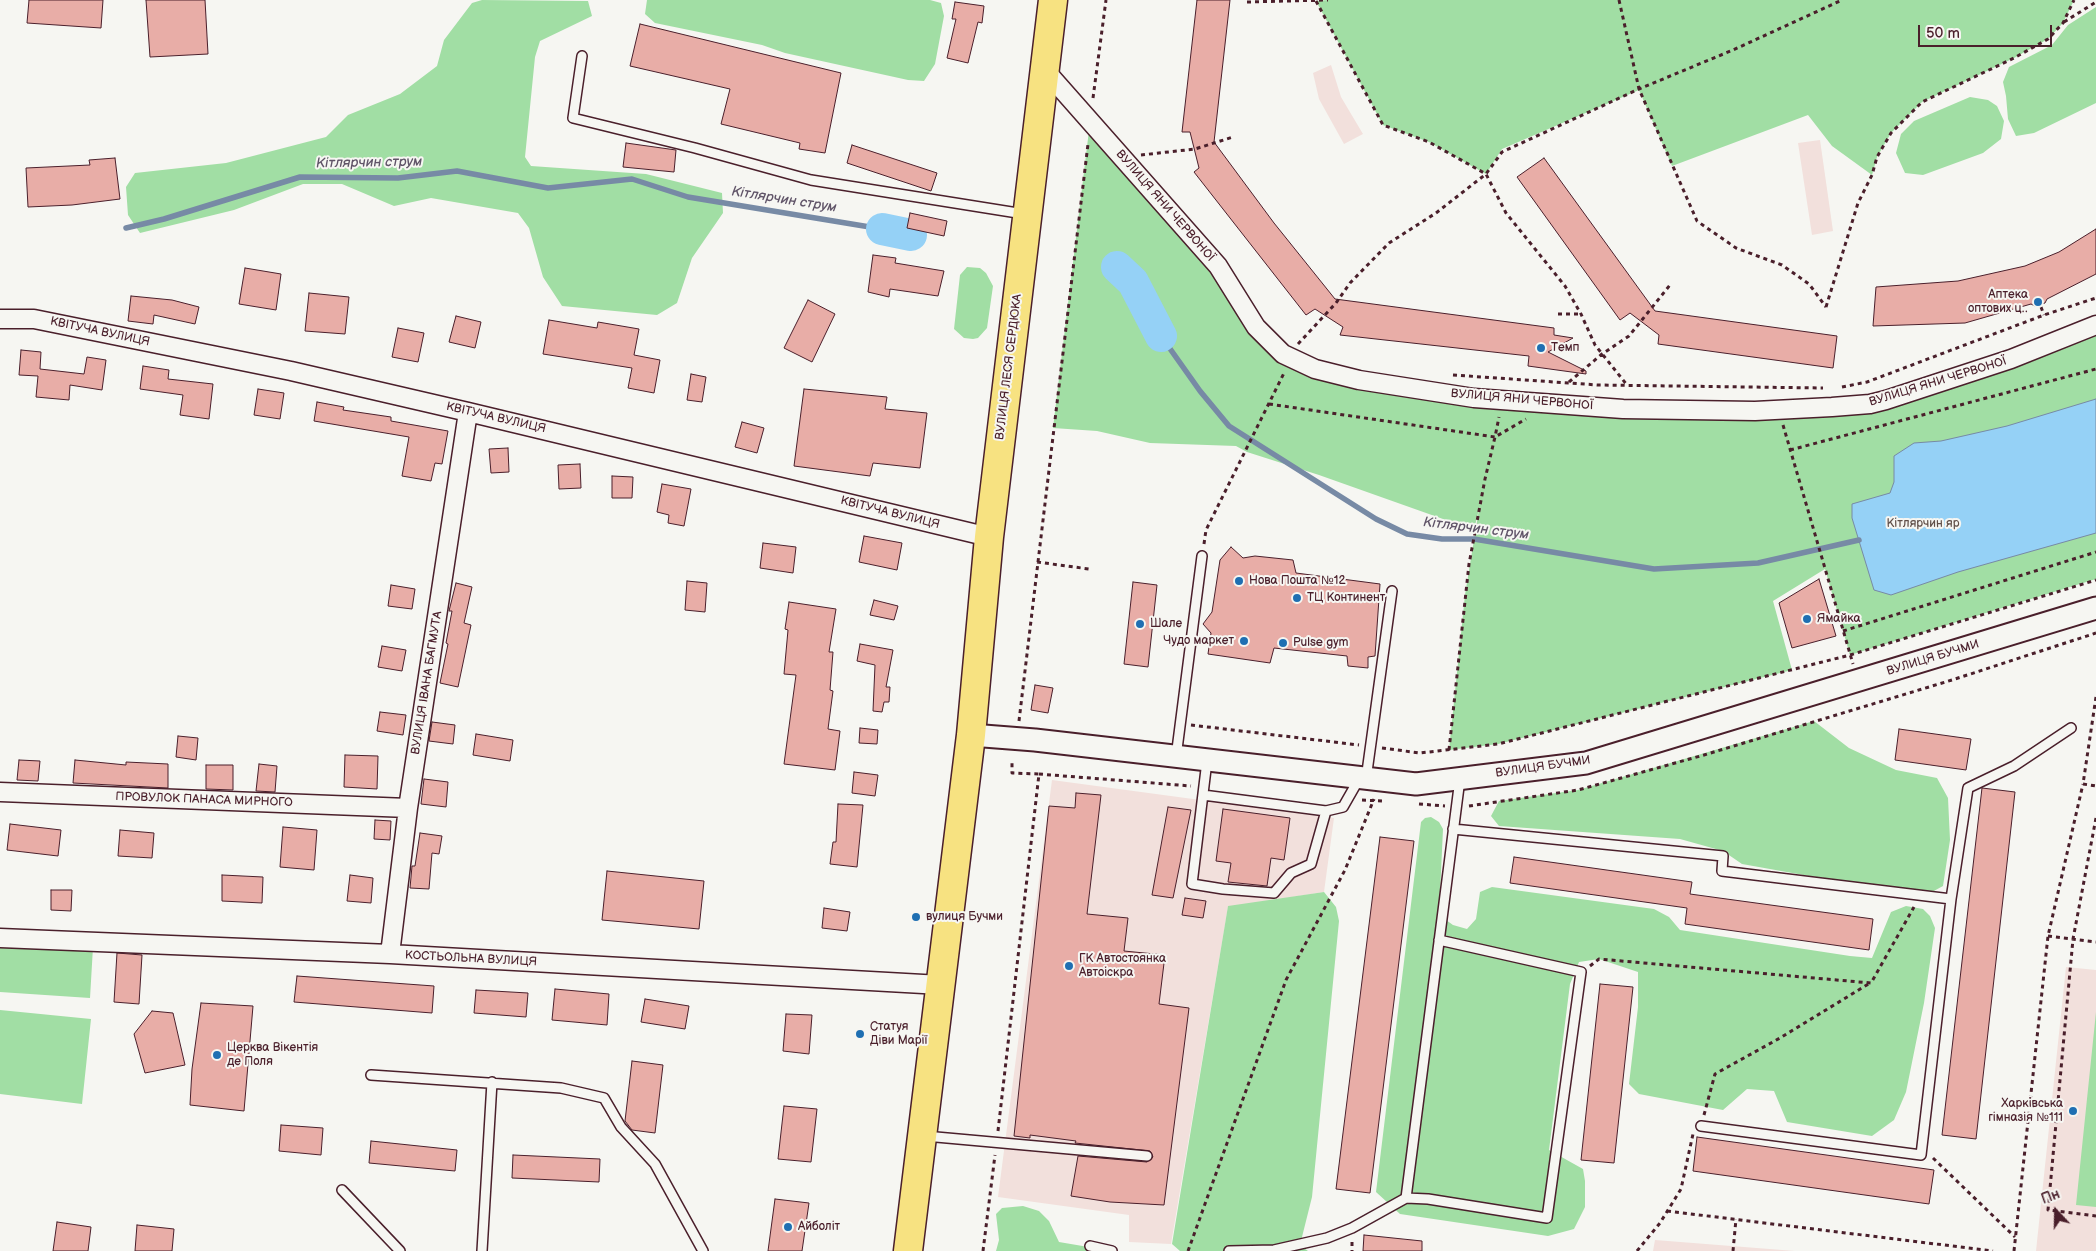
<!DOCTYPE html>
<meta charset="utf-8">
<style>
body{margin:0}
#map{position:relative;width:2096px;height:1251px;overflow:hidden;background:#f6f6f2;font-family:"Balsamiq Sans",sans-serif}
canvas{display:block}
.north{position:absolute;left:2031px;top:1186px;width:50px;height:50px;-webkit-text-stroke:4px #f6f6f2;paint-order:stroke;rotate:339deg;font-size:14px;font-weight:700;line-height:20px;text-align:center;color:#4a1f2b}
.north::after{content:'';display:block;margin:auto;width:18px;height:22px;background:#4a1f2b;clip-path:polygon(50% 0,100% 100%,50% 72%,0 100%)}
.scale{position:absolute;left:1918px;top:25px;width:134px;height:22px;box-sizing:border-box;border:2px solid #4a1f2b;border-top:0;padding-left:6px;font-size:15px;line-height:18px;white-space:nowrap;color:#4a1f2b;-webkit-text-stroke:4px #f6f6f2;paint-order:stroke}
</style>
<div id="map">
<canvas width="2096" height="1251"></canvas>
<div class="north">Пн</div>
<div class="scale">50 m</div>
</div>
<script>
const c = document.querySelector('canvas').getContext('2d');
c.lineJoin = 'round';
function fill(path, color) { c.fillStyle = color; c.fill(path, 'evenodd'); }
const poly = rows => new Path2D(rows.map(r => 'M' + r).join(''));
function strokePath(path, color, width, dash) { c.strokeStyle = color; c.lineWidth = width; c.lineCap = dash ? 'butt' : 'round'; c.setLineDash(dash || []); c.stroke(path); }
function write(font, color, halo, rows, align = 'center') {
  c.font = font + ' "Balsamiq Sans",sans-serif'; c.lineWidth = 4; c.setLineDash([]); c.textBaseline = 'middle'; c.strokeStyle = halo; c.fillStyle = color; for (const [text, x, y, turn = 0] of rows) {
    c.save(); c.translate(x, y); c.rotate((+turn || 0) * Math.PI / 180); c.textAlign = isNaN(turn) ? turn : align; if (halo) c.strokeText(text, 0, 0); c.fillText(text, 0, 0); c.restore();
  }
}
const built = poly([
 [1331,65,1341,97,1363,134,1344,144,1319,99,1313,73],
 [1820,140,1833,231,1812,235,1798,143],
 [1052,780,1334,818,1324,892,1228,907,1171,1244,1129,1242,1129,1215,998,1197],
 [2066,967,2096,970,2096,1251,2036,1251],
 [1655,1240,1795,1251,1653,1251]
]);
const green = poly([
 [482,0,588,1,592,16,540,41,535,57,525,157,531,166,646,174,722,193,723,213,692,258,677,303,657,315,562,306,543,277,529,228,518,213,431,198,394,206,342,184,303,184,234,210,140,233,128,215,126,187,135,173,226,163,326,137,348,115,400,94,437,66,444,40,472,3],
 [647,0,930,0,941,3,944,16,935,64,924,81,908,80,785,53,762,45,655,23,645,14],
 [1328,0,2074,0,2063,23,2048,39,2014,58,1922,102,1891,133,1877,157,1872,175,1832,146,1808,115,1672,166,1639,90,1502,149,1486,174,1429,142,1383,125,1316,1],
 [2096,7,2096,103,2034,133,2016,136,2008,119,2006,96,2003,82,2009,67,2052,45,2068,25],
 [1970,97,1988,100,1997,106,2004,121,2001,139,1983,153,1923,175,1905,173,1896,153,1901,134,1914,121],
 [1090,122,1256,327,1315,369,1502,400,1870,404,2096,327,2096,579,1850,655,1825,569,1773,601,1792,670,1498,744,1449,750,1465,595,1479,509,1474,530,1319,475,1247,452,1236,446,1150,443,1097,431,1053,428],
 [967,267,980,268,986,273,993,286,987,328,978,338,973,339,964,338,954,329,960,275],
 [1814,721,1849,748,1896,770,1937,778,1948,798,1950,840,1943,886,1932,892,1809,876,1742,864,1723,851,1680,839,1499,826,1491,816,1499,801,1578,790],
 [1431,817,1439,822,1443,829,1439,915,1453,925,1467,929,1476,919,1480,892,1492,887,1654,909,1669,917,1680,930,1850,956,1872,958,1891,912,1906,906,1923,909,1930,916,1935,928,1924,1003,1906,1092,1894,1120,1872,1136,1787,1122,1774,1091,1747,1089,1723,1110,1639,1094,1629,1084,1638,1007,1638,972,1599,959,1579,962,1570,984,1549,1150,1583,1169,1585,1181,1585,1207,1574,1229,1548,1236,1400,1214,1376,1192,1421,822,1425,818],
 [1324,892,1336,907,1339,921,1312,1197,1300,1245,1308,1251,1180,1251,1172,1244,1228,906],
 [0,946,93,947,90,998,0,992],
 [0,1010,91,1019,82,1104,0,1094],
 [2096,1012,2096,1207,2076,1205],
 [1023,1206,1039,1211,1049,1221,1059,1242,1112,1251,996,1251,999,1240,996,1214,1002,1208]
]);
const water = poly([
 [2096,399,2096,533,1958,572,1891,595,1874,590,1852,518,1852,504,1890,493,1894,482,1894,456,1914,443,1941,441,2007,426,2096,399]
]);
const stream = poly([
 [126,228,164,219,300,177,398,178,457,171,548,188,632,179,688,197,882,229],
 [1161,336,1200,391,1229,426,1376,519,1407,534,1442,539,1474,539,1654,569,1758,563,1859,540]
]);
const river = poly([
 [882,229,911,235],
 [1117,267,1133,282,1161,336]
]);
const building = poly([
 [29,0,103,0,101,28,27,23,29,0],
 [146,0,205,0,208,54,150,57,146,0],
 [1197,0,1230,0,1214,142,1274,223,1335,299,1554,328,1554,335,1573,338,1548,352,1586,371,1586,374,1528,366,1529,356,1340,335,1343,327,1315,309,1306,315,1194,172,1199,168,1190,132,1182,132,1197,0],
 [955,2,984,6,982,23,978,22,968,63,947,58,956,19,952,19,955,2],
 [640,24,841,73,825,153,799,149,800,143,721,124,730,89,630,66,640,24],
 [626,143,676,150,674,172,623,167,626,143],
 [852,145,937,173,931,191,847,163,852,145],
 [115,158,120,199,72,205,28,207,26,168,90,165,89,160,115,158],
 [1544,158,1655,311,1837,336,1833,368,1658,344,1659,335,1630,313,1620,320,1517,177,1544,158],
 [910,213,947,221,944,236,907,228,910,213],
 [2096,229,2096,274,2047,299,2045,303,2035,306,2031,304,1965,323,1873,326,1876,287,1958,281,2025,266,2059,252,2096,229],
 [873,255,896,258,895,263,944,271,938,296,890,289,889,297,868,292,873,255],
 [245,268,281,274,276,310,239,304,245,268],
 [309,293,349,297,345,334,305,331,309,293],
 [131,296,172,300,199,307,195,324,154,315,153,324,128,321,131,296],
 [808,300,835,314,812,362,784,348,808,300],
 [456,316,481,322,475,348,449,342,456,316],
 [549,320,597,328,598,322,639,329,634,355,660,360,654,393,628,388,632,368,543,354,549,320],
 [398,328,424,333,418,362,392,357,398,328],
 [21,350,41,352,40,369,84,374,87,357,106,360,102,390,70,385,69,400,36,397,38,376,19,375,21,350],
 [143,366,169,370,168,379,213,384,209,419,180,415,183,395,140,389,143,366],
 [691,374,706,377,702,402,687,400,691,374],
 [258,389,284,393,280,419,254,415,258,389],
 [804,389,887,397,885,409,927,413,920,468,873,463,870,476,794,466,804,389],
 [317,402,344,407,343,410,391,417,391,421,448,431,442,464,435,463,431,481,402,476,409,437,314,421,317,402],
 [742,422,764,428,757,453,735,447,742,422],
 [508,448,509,472,491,473,489,449,508,448],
 [580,464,581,488,559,489,558,465,580,464],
 [612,476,633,477,632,498,612,498,612,476],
 [662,484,691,489,684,526,668,523,669,515,657,512,662,484],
 [864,536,902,543,897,570,859,562,864,536],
 [763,543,796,547,793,573,760,568,763,543],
 [1231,547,1243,558,1255,556,1293,560,1296,573,1380,584,1375,656,1368,657,1368,668,1348,666,1347,656,1274,648,1270,663,1208,654,1211,633,1203,624,1212,612,1220,560,1231,547],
 [1819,579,1836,636,1792,648,1779,603,1819,579],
 [687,581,707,583,705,612,685,610,687,581],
 [1133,582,1157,585,1148,667,1124,664,1133,582],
 [456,583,472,587,464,623,471,625,458,687,440,683,448,644,446,643,452,611,449,611,456,583],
 [391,585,415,589,412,609,388,606,391,585],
 [874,600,898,606,894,620,870,615,874,600],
 [789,602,836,609,829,652,833,652,830,690,833,691,828,729,840,731,835,770,784,764,796,675,784,674,788,630,785,629,789,602],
 [860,644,893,650,886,687,890,687,889,702,884,702,882,712,873,711,875,665,857,661,860,644],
 [382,646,406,650,402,671,378,667,382,646],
 [1035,685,1053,688,1048,713,1031,710,1035,685],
 [380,712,406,715,403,735,377,731,380,712],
 [432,722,455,725,453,744,429,741,432,722],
 [860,728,878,730,877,744,859,743,860,728],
 [1899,729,1971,739,1966,770,1895,760,1899,729],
 [476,734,513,740,510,761,473,755,476,734],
 [178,736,198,738,196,760,176,757,178,736],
 [345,755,378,756,377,789,344,787,345,755],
 [19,760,40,761,38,781,17,780,19,760],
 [75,760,126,765,126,762,168,764,168,788,73,783,75,760],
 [259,764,277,766,275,792,256,791,259,764],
 [206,765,233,765,233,790,206,789,206,765],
 [854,772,878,775,875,796,852,793,854,772],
 [424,779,448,782,446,807,421,804,424,779],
 [1982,788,2015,792,1976,1139,1942,1135,1982,788],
 [1076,793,1101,795,1087,914,1128,918,1124,951,1165,955,1159,1004,1189,1008,1164,1205,1110,1202,1071,1196,1078,1156,1147,1162,1153,1157,1150,1151,1075,1143,1076,1141,1030,1135,1030,1138,1014,1136,1049,806,1075,808,1076,793],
 [838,804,863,805,857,867,830,864,833,842,836,842,838,804],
 [1168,807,1191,810,1173,898,1152,895,1168,807],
 [1223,809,1290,818,1284,860,1271,858,1267,886,1228,882,1231,863,1216,861,1223,809],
 [375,820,391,821,390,840,374,839,375,820],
 [10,824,61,830,58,856,7,850,10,824],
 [283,827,317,830,314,870,280,867,283,827],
 [120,830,154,833,152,858,118,856,120,830],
 [420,833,442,836,439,854,432,853,429,889,410,888,412,866,415,866,420,833],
 [1380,837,1414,841,1370,1193,1336,1189,1380,837],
 [1514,857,1692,882,1690,894,1873,919,1869,950,1685,924,1687,908,1510,883,1514,857],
 [607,871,704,881,699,929,602,920,607,871],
 [222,875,263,877,262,903,222,901,222,875],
 [350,875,373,878,371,903,347,901,350,875],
 [51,890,72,890,71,911,51,910,51,890],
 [1185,898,1206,901,1203,918,1182,915,1185,898],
 [824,908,850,912,847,931,822,928,824,908],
 [117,953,142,955,139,1004,114,1002,117,953],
 [297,976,434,986,432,1013,294,1002,297,976],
 [1600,984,1633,987,1614,1163,1581,1160,1600,984],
 [555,989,609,994,607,1025,552,1020,555,989],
 [476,990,528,993,526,1017,474,1013,476,990],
 [645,999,689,1006,685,1029,641,1022,645,999],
 [201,1003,253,1006,244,1111,190,1105,192,1069,201,1003],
 [152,1011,173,1013,185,1065,145,1073,134,1034,152,1011],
 [786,1014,812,1015,809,1054,783,1051,786,1014],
 [632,1061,663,1065,655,1133,632,1130,625,1121,632,1061],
 [784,1106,817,1109,811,1162,778,1159,784,1106],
 [281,1125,323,1128,321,1155,279,1151,281,1125],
 [1697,1137,1934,1170,1929,1204,1693,1171,1697,1137],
 [371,1141,457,1150,455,1171,369,1163,371,1141],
 [513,1155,600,1159,599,1182,512,1178,513,1155],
 [775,1199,809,1203,802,1251,768,1251,775,1199],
 [57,1222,91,1227,88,1251,53,1251,57,1222],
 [137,1225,174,1229,172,1251,135,1251,137,1225],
 [1364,1235,1422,1241,1422,1251,1363,1251,1364,1235]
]);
const path = poly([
 [1619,0,1639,89,1697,221,1736,248,1782,265,1809,284,1826,307],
 [1316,1,1383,125,1429,142,1486,174,1506,213,1565,286,1581,314,1595,345,1627,385],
 [1247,2,1328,0],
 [2064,22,2096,2],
 [1093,98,1106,0],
 [1141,155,1195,149,1233,137],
 [1826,307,1858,203,1872,175,1877,157,1891,133,1922,102,2014,58,2048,39,2063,23,2074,0],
 [2041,307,2044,315],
 [1558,314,1581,314],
 [1298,344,1336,303,1350,283,1389,243,1436,213,1486,174,1502,152,1639,89,1733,50,1842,0],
 [1453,375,1598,385,1823,388],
 [1569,382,1602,354,1629,336,1670,285],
 [1842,387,1867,382,2044,315,2096,298],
 [1269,404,1495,437,1499,417],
 [1783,425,1853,664],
 [1790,450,2096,369],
 [1204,544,1206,530,1284,373],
 [1037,562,1089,569],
 [1843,631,2096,552],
 [2096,697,2083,784,2096,786],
 [1019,721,1088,144],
 [1191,725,1359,745],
 [1382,748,1420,753,1498,744,1850,655,2096,580],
 [1449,750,1469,564,1485,479,1495,437,1526,419],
 [1039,774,1191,786],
 [1362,800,1383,801],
 [1419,804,1445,806],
 [1469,806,1578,790,1704,755,1952,680,2096,633],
 [2096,818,2073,939,2048,1210,2096,1216],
 [2048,936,2096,942],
 [1590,966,1599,959,1871,983,1914,907],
 [1704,1115,1715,1074,1780,1038,1870,983],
 [998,1131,1039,774,1012,773,1012,761],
 [1933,1158,2015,1237],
 [1667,1211,1993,1251],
 [1352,1242,1352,1251],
 [983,1251,995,1155],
 [1188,1251,1286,980,1345,870,1374,799],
 [1637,1251,1660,1223,1681,1189,1693,1134],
 [1733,1251,1736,1219],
 [2014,1251,2048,936,2083,784]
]);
const service = poly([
 [582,56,573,118,695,148,811,180,1024,214],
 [1176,757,1202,556],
 [1207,761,1192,884,1223,889,1274,893,1291,873,1311,864,1326,811,1343,807,1359,779],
 [1366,779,1392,591],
 [1203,795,1326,811],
 [1453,829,1723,856,1722,871,1951,899],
 [371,1075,561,1088,604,1098,621,1127,655,1164,703,1251],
 [1701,1126,1921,1155,1951,899,1968,788,2014,766,2071,728],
 [925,1136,1147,1156],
 [342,1190,400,1251],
 [1406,1198,1460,779],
 [1090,1246,1112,1251],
 [482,1251,492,1082],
 [1229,1251,1274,1250,1327,1238,1352,1228,1406,1198,1428,1199,1547,1218,1581,972,1439,940]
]);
const minor = poly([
 [1044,69,1218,266,1256,327,1283,354,1315,369,1359,380,1474,398,1623,409,1755,411,1832,407,1870,404,1886,400,2011,359,2096,325],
 [0,319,34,319,291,371,468,412,989,537],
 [0,792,408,808],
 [0,938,390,954,941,985],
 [390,954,408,808,468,412]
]);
const tertiary = poly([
 [971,735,1035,740,1416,784,1586,763,2096,608]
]);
const primary = poly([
 [908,1251,971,735,989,537,1053,0]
]);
const markers = [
 [2038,302,5,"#1f6fb2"],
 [1541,348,5,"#1f6fb2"],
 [1239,581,5,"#1f6fb2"],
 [1297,598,5,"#1f6fb2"],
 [1807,619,5,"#1f6fb2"],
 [1140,624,5,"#1f6fb2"],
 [1244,641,5,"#1f6fb2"],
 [1283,643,5,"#1f6fb2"],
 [916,917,5,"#1f6fb2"],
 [1069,966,5,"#1f6fb2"],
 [860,1034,5,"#1f6fb2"],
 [217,1055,5,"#1f6fb2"],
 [2073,1111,5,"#1f6fb2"],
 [788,1227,5,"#1f6fb2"]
];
const streetNames = [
 ["ВУЛИЦЯ ЯНИ ЧЕРВОНОЇ",1165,206,49],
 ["КВІТУЧА ВУЛИЦЯ",100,332,12],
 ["ВУЛИЦЯ ЛЕСЯ СЕРДЮКА",1009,367,-83],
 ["ВУЛИЦЯ ЯНИ ЧЕРВОНОЇ",1938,382,-17],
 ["ВУЛИЦЯ ЯНИ ЧЕРВОНОЇ",1522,400,5],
 ["КВІТУЧА ВУЛИЦЯ",496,418,13],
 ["КВІТУЧА ВУЛИЦЯ",890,513,14],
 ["ВУЛИЦЯ БУЧМИ",1933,658,-17],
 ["ВУЛИЦЯ ІВАНА БАГМУТА",427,683,-81],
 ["ВУЛИЦЯ БУЧМИ",1543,767,-8],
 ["ПРОВУЛОК ПАНАСА МИРНОГО",204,800,2],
 ["КОСТЬОЛЬНА ВУЛИЦЯ",471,959,3]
];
const poiNames = [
 ["Аптека",2028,295,"right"],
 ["оптових ц‥",2028,309,"right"],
 ["Темп",1551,348],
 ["Нова Пошта №12",1249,581],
 ["ТЦ Континент",1307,598],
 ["Ямайка",1817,619],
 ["Шале",1150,624],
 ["Чудо маркет",1234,641,"right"],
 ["Pulse gym",1293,643],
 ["вулиця Бучми",926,917],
 ["ГК Автостоянка",1079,959],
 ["Автоіскра",1079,973],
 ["Статуя",870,1027],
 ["Діви Марії",870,1041],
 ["Церква Вікентія",227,1048],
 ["де Поля",227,1062],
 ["Харківська",2063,1104,"right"],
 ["гімназія №111",2063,1118,"right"],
 ["Айболіт",798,1227]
];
const parkNames = [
 ["Кітлярчин яр",1923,524]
];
const waterNames = [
 ["Кітлярчин струм",369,163,-1],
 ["Кітлярчин струм",784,200,9],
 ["Кітлярчин струм",1476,529,7]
];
fill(built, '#f2e0dc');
fill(green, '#a1dea4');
fill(water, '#95d1f6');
strokePath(water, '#778aa5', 1);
strokePath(stream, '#778aa5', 5.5);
strokePath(river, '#95d1f6', 32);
fill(building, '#e8ada7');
strokePath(building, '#4a1f2b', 1);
strokePath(service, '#4a1f2b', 12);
strokePath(minor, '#4a1f2b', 21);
strokePath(tertiary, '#4a1f2b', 25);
strokePath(primary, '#4a1f2b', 31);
strokePath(path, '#4a1f2b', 3, [4, 4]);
strokePath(service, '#f6f6f2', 9);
strokePath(minor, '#f6f6f2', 18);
strokePath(tertiary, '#f6f6f2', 21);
strokePath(primary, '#f7e281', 28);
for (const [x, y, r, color] of markers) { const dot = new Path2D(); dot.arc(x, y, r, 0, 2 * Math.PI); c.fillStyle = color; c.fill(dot); strokePath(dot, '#f6f6f2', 2); }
write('12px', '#4a1f2b', '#f6f6f2', streetNames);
write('12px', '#4a1f2b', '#f6f6f2', poiNames, 'left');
write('12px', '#604f49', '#f6f6f2', parkNames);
write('italic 14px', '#605468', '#f6f6f2', waterNames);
</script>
